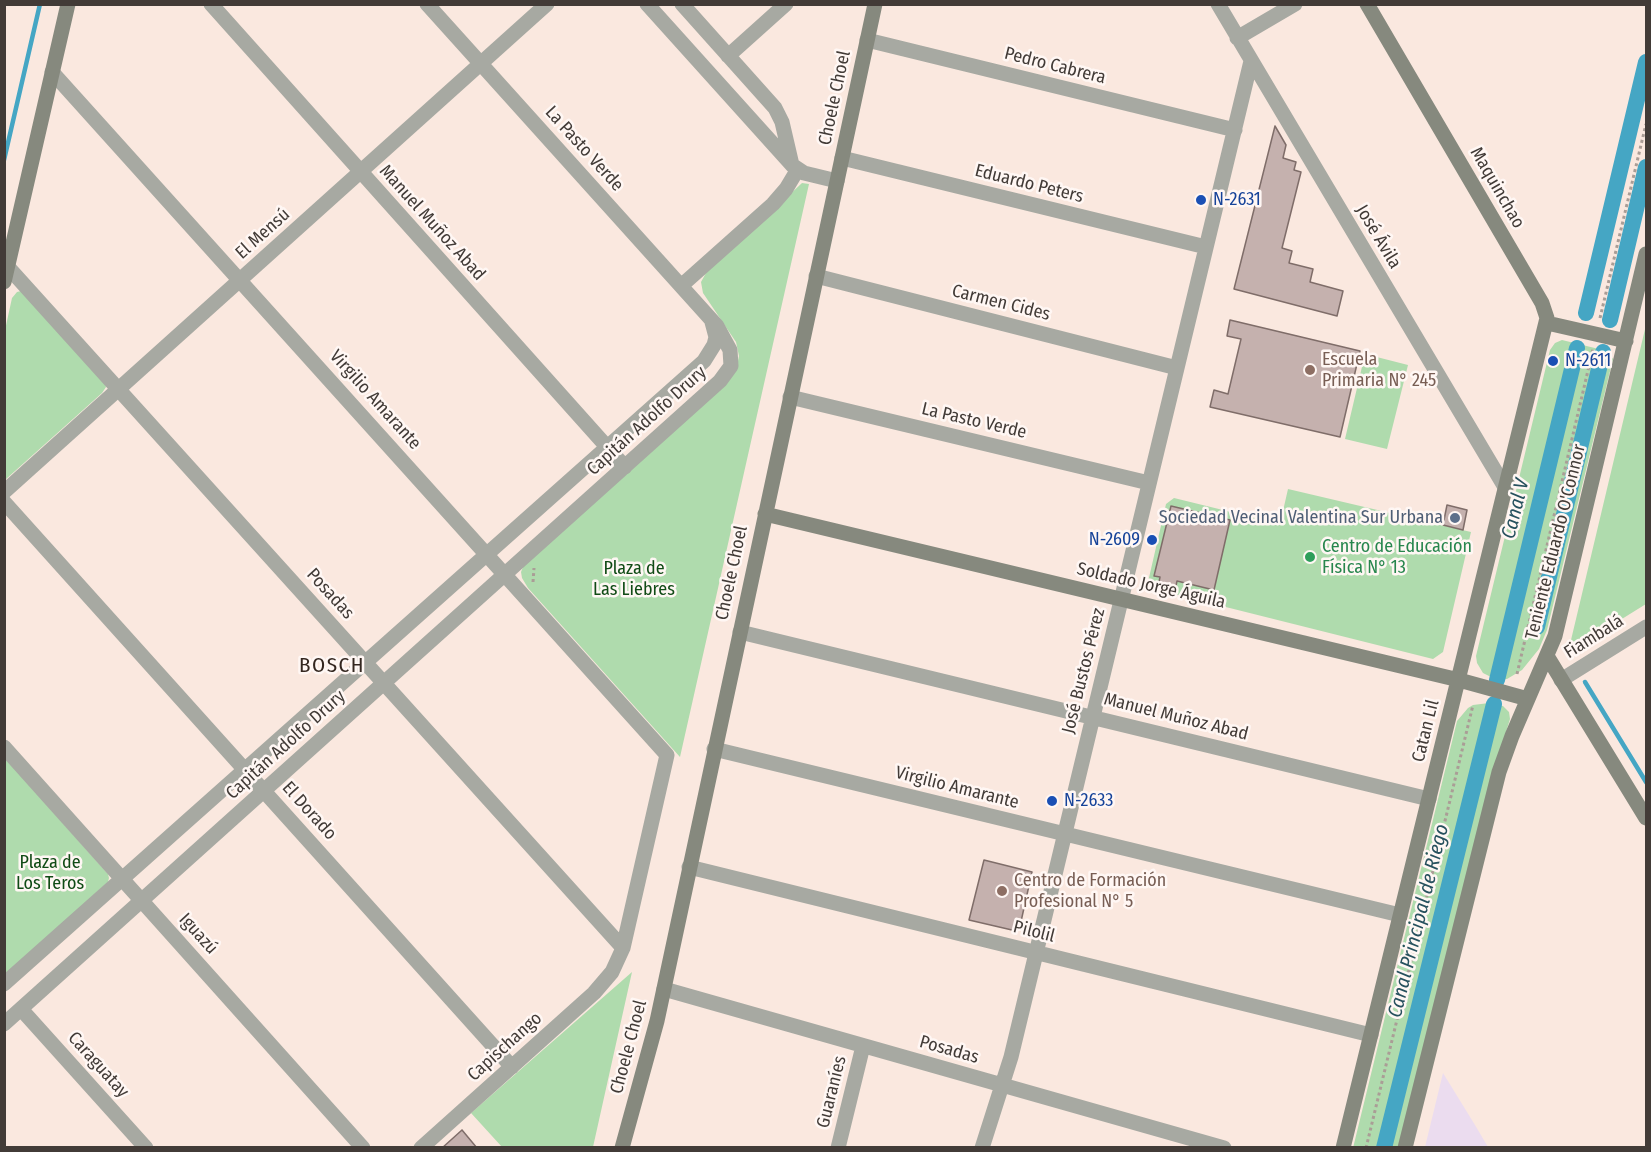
<!DOCTYPE html>
<meta charset="utf-8">
<style>
body{margin:0}
#map{position:relative;width:1651px;height:1152px;overflow:hidden;background:#fae8df;font-family:"Fira Sans Condensed",sans-serif}
canvas{display:block}
.frame{position:absolute;inset:0;border:6px solid #423b37;pointer-events:none}
</style>
<div id="map">
<canvas width="1651" height="1152"></canvas>
<div class="frame"></div>
</div>
<script>
const c = document.querySelector('canvas').getContext('2d');
c.lineJoin = 'round';
function fill(path, color) { c.fillStyle = color; c.fill(path, 'evenodd'); }
const poly = rows => new Path2D(rows.map(r => 'M' + r).join(''));
function strokePath(path, color, width, dash) { c.strokeStyle = color; c.lineWidth = width; c.lineCap = dash ? 'butt' : 'round'; c.setLineDash(dash || []); c.stroke(path); }
function write(font, color, halo, rows, align = 'center') {
  c.font = font + ' "Fira Sans Condensed",sans-serif'; c.lineWidth = 5; c.setLineDash([]); c.textBaseline = 'middle'; c.strokeStyle = halo; c.fillStyle = color; for (const [text, x, y, turn = 0] of rows) {
    c.save(); c.translate(x, y); c.rotate((+turn || 0) * Math.PI / 180); c.textAlign = isNaN(turn) ? turn : align; if (halo) c.strokeText(text, 0, 0); c.fillText(text, 0, 0); c.restore();
  }
}
const commercial = poly([
 [1443,1073,1475,1125,1488,1147,1425,1147]
]);
const green = poly([
 [802,183,809,184,680,757,528,588,522,578,521,572,523,567,736,370,739,356,736,342,703,293,701,282,706,273],
 [21,291,105,383,106,387,102,393,5,480,5,330,12,298,17,292],
 [1646,325,1646,604,1580,645,1571,640],
 [1562,340,1607,351,1613,359,1547,630,1539,649,1522,670,1507,679,1497,680,1483,673,1477,663,1476,656,1550,350,1555,343],
 [1365,354,1408,365,1387,449,1345,439],
 [1288,489,1471,532,1443,652,1433,659,1154,589,1148,582,1166,504,1174,498,1280,524],
 [1489,703,1503,706,1509,712,1510,719,1494,771,1399,1147,1353,1148,1457,721,1468,708,1473,705],
 [4,757,108,874,109,878,108,882,4,976],
 [632,972,593,1147,502,1147,471,1113]
]);
const stream = poly([
 [4,160,40,4],
 [1585,682,1646,782]
]);
const canal = poly([
 [1586,313,1646,62],
 [1610,320,1646,167],
 [1537,627,1603,352],
 [1497,680,1577,348],
 [1384,1148,1494,704]
]);
const building = poly([
 [1275,126,1286,145,1283,158,1296,162,1294,170,1301,172,1282,248,1292,251,1289,263,1313,269,1310,282,1343,291,1337,316,1234,289,1275,126],
 [1230,320,1360,351,1340,437,1210,407,1214,390,1228,394,1241,339,1227,336,1230,320],
 [1447,505,1467,510,1463,530,1443,525,1447,505],
 [1171,506,1230,520,1214,590,1177,581,1176,586,1159,582,1160,577,1154,576,1171,506],
 [984,860,1032,872,1020,926,1012,930,969,920,984,860],
 [462,1130,477,1148,442,1148,462,1130]
]);
const path = poly([
 [1600,318,1646,124],
 [533,582,534,568],
 [1517,674,1593,349],
 [1366,1148,1473,705]
]);
const street = poly([
 [211,4,625,467],
 [647,4,792,165,804,173,837,181],
 [682,4,775,108,782,122,792,165],
 [1218,4,1506,489],
 [1237,38,1295,4],
 [867,40,1235,130],
 [728,56,786,4],
 [52,72,667,755,623,948,612,972,594,993,421,1148],
 [842,158,1206,247],
 [8,267,623,948],
 [816,276,1177,368],
 [681,286,773,204,786,189,798,169],
 [790,397,1149,483],
 [4,492,547,4],
 [4,502,512,1067],
 [740,632,1429,799],
 [1561,680,1646,627],
 [4,747,363,1148],
 [714,749,1400,915],
 [689,867,1371,1035],
 [4,984,704,361,714,345,716,337,712,322],
 [664,989,1224,1148],
 [21,1009,146,1148],
 [4,1024,720,381,731,366,730,350,717,326,427,4],
 [838,1148,863,1046],
 [982,1148,1011,1057,1251,61]
]);
const secondary = poly([
 [4,282,68,4],
 [1547,323,1626,341],
 [765,514,1459,680,1528,699],
 [1547,656,1646,818],
 [622,1148,657,1021,875,4],
 [1343,1148,1547,318,1542,303,1367,4],
 [1405,1148,1499,772,1512,736,1555,636,1646,254]
]);
const markers = [
 [1201,200,6,"#1a4fb4"],
 [1553,361,6,"#1a4fb4"],
 [1310,370,6,"#8d6e63"],
 [1455,518,6,"#5c6f8a"],
 [1152,540,6,"#1a4fb4"],
 [1310,557,6,"#2e9e5b"],
 [1052,801,6,"#1a4fb4"],
 [1002,891,6,"#8d6e63"]
];
const streetNames = [
 ["Pedro Cabrera",1055,66,14],
 ["Choele Choel",835,98,-78],
 ["La Pasto Verde",584,149,48],
 ["Eduardo Peters",1029,184,14],
 ["Maquinchao",1497,188,60],
 ["Manuel Muñoz Abad",432,223,48],
 ["El Mensú",263,234,-42],
 ["José Ávila",1378,237,59],
 ["Carmen Cides",1001,303,14],
 ["Virgilio Amarante",375,400,48],
 ["Capitán Adolfo Drury",647,421,-42],
 ["La Pasto Verde",974,421,13],
 ["Teniente Eduardo O'Connor",1556,542,-76],
 ["Choele Choel",732,573,-78],
 ["Soldado Jorge Águila",1151,586,13],
 ["Posadas",330,594,48],
 ["Fiambalá",1594,637,-32],
 ["José Bustos Pérez",1084,671,-76],
 ["Manuel Muñoz Abad",1176,717,14],
 ["Catan Lil",1426,731,-76],
 ["Capitán Adolfo Drury",286,745,-42],
 ["Virgilio Amarante",957,788,14],
 ["El Dorado",309,811,48],
 ["Pilolil",1034,932,14],
 ["Iguazú",198,934,48],
 ["Capischango",505,1047,-42],
 ["Choele Choel",629,1047,-75],
 ["Posadas",949,1050,16],
 ["Caraguatay",98,1065,48],
 ["Guaraníes",832,1092,-76]
];
const transitNames = [
 ["N-2631",1213,200],
 ["N-2611",1565,361],
 ["N-2609",1140,540,"right"],
 ["N-2633",1064,801]
];
const educationNames = [
 ["Escuela",1322,360],
 ["Primaria N° 245",1322,381],
 ["Centro de Formación",1014,881],
 ["Profesional N° 5",1014,902]
];
const serviceNames = [
 ["Sociedad Vecinal Valentina Sur Urbana",1443,518]
];
const leisureNames = [
 ["Centro de Educación",1322,547],
 ["Física N° 13",1322,568]
];
const parkNames = [
 ["Plaza de",634,569],
 ["Las Liebres",634,590],
 ["Plaza de",50,863],
 ["Los Teros",50,884]
];
const waterNames = [
 ["Canal V",1516,509,-76],
 ["Canal Principal de Riego",1419,921,-76]
];
const quarterNames = [
 ["BOSCH",332,666]
];
fill(commercial, '#ebdcef');
fill(green, '#afdbad');
strokePath(stream, '#45a6c4', 4.5);
strokePath(canal, '#45a6c4', 16);
fill(building, '#c5b1ae');
strokePath(building, '#7f6d69', 1.5);
strokePath(path, '#aa9d96', 3, [3, 3]);
strokePath(street, '#a7a9a2', 15);
strokePath(secondary, '#86897e', 15);
for (const [x, y, r, color] of markers) { const dot = new Path2D(); dot.arc(x, y, r, 0, 2 * Math.PI); c.fillStyle = color; c.fill(dot); strokePath(dot, '#fff7f4', 2); }
write('18px', '#423b37', '#fff7f4', streetNames);
write('18px', '#164399', '#fff7f4', transitNames, 'left');
write('18px', '#785e54', '#fff7f4', educationNames, 'left');
write('18px', '#4e5e75', '#fff7f4', serviceNames, 'right');
write('18px', '#27864d', '#fff7f4', leisureNames, 'left');
write('18px', '#104b15', '#fff7f4', parkNames);
write('italic 20px', '#27515e', '#fff7f4', waterNames);
c.letterSpacing = '1.5px';
write('21px', '#342720', '#fff7f4', quarterNames);
c.letterSpacing = '0px';
</script>
